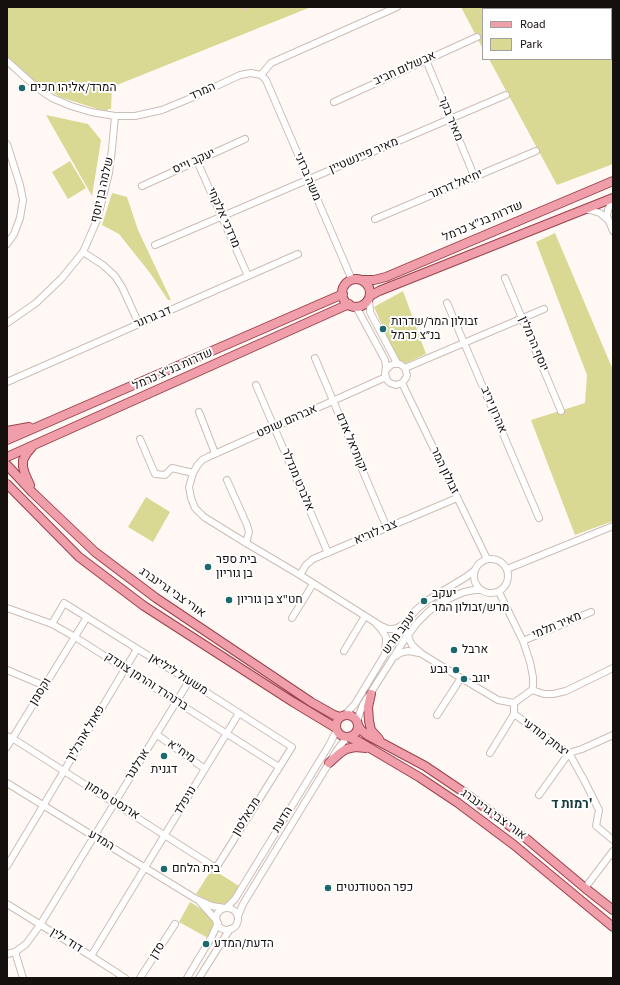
<!DOCTYPE html>
<meta charset="utf-8">
<style>
body{margin:0}
#map{position:relative;width:620px;height:985px;overflow:hidden;background:#fff8f5;font-family:"Source Sans 3",sans-serif}
canvas{display:block}
.frame{position:absolute;inset:0;border:8px solid #15100e;pointer-events:none}
.legend{position:absolute;left:482px;top:8px;width:130px;height:52px;box-sizing:border-box;background:#fff;border:1px solid #a19f9f;margin:0;padding:5px 7px;list-style:none;font-size:12px;color:#15100e}
.legend li{display:flex;align-items:center;gap:8px;height:20px}
.legend b{width:20px;border:1px solid #a19f9f}
</style>
<div id="map">
<canvas width="620" height="985"></canvas>
<div class="frame"></div>
<ul class="legend">
<li><b style="height:5px;background:#ef9eaa"></b>Road</li>
<li><b style="height:11px;background:#d9d993"></b>Park</li>
</ul>
</div>
<script>
const c = document.querySelector('canvas').getContext('2d');
c.lineJoin = 'round';
function fill(path, color) { c.fillStyle = color; c.fill(path, 'evenodd'); }
const poly = rows => new Path2D(rows.map(r => 'M' + r).join(''));
function strokePath(path, color, width, dash) { c.strokeStyle = color; c.lineWidth = width; c.lineCap = dash ? 'butt' : 'round'; c.setLineDash(dash || []); c.stroke(path); }
function write(font, color, halo, rows, align = 'center') {
  c.font = font + ' "Source Sans 3",Heebo,sans-serif'; c.lineWidth = 4; c.setLineDash([]); c.textBaseline = 'middle'; c.strokeStyle = halo; c.fillStyle = color; for (const [text, x, y, turn = 0] of rows) {
    c.save(); c.translate(x, y); c.rotate((+turn || 0) * Math.PI / 180); c.textAlign = isNaN(turn) ? turn : align; if (halo) c.strokeText(text, 0, 0); c.fillText(text, 0, 0); c.restore();
  }
}
const green = poly([
 [7,7,311,7,112,87,111,109,108,109,107,112,60,97,38,84,7,57],
 [461,7,613,7,613,164,557,185,489,59,611,59,611,9,483,9,483,49],
 [46,115,88,124,101,140,92,196],
 [70,161,86,188,68,199,52,172],
 [112,193,127,197,138,230,171,300,168,300,150,273,119,234,102,225],
 [555,233,613,370,613,521,575,535,531,420,585,403,587,375,536,242],
 [403,291,426,354,406,363,398,361,374,307],
 [146,497,170,512,153,542,128,527],
 [212,869,239,886,229,902,224,904,218,905,212,903,196,894],
 [190,902,206,912,213,921,214,927,208,938,179,922]
]);
const stream = poly([
 [245,7,245,10],
 [611,21,613,13]
]);
const minor = poly([
 [426,60,475,178],
 [7,61,37,88,52,98,71,106,91,112,115,116,135,116,162,110,191,98,240,75,251,73,261,75,266,80,352,280],
 [261,75,271,63,397,7],
 [334,102,477,37],
 [7,144,20,185,23,200,20,218,14,234,7,244],
 [197,161,248,276],
 [142,186,245,139],
 [613,200,610,205,608,210,607,216,613,231],
 [585,210,590,210,600,213,608,220],
 [375,219,536,151],
 [155,245,506,95],
 [83,252,103,265,115,276,122,287,139,324],
 [505,278,561,411],
 [369,299,370,312,397,363],
 [447,303,539,518],
 [355,307,359,312,385,360,386,366,385,374,387,380,390,383,396,385,402,383,406,378,407,375,405,368,400,364,394,364,391,365,386,370],
 [7,323,36,303,62,278,83,252,97,220,102,201,109,173,112,149,115,116],
 [315,358,387,528],
 [405,368,544,309],
 [386,377,208,457,202,460,197,466,193,473,189,487,191,498,195,508,204,517,246,543,300,575,381,626,388,629,393,629,397,628,404,624],
 [7,382,298,254],
 [402,383,487,559],
 [256,385,328,553],
 [199,412,215,453],
 [140,439,155,474,165,475,172,468,193,473],
 [227,480,247,525,249,532,246,543],
 '474 576a17 17 0 1 1 34 0a17 17 0 1 1-34 0Z',
 [507,569,613,526],
 [300,575,306,565,313,559,457,498],
 [499,592,523,641,530,662,533,677,533,686,532,690,514,703],
 [7,608,52,624,75,637,279,767],
 [292,618,313,584],
 [377,625,381,629,386,637,386,641,385,651],
 [408,634,409,639,412,645,422,654,461,678,498,700,514,703],
 [523,641,591,612],
 [344,651,365,616],
 [396,656,400,653,408,651,419,653],
 [7,670,45,686],
 [532,690,544,694,553,694,566,691,613,668],
 [514,703,514,714,569,753,585,782,599,810,596,826,613,840],
 [345,715,355,704,396,636,404,624,416,610,428,600,466,577,475,570],
 [437,715,461,678],
 [357,722,359,715,363,705,403,642,417,623,427,613,439,603,464,592,474,590,481,590],
 [156,734,205,769],
 [7,736,12,738,216,868,292,747,189,681,64,603,52,624],
 [7,747,87,617],
 [490,753,514,714],
 [7,783,196,899,212,906,225,908],
 [539,795,569,753,582,749,613,735],
 [7,866,137,649],
 [585,888,613,851],
 [200,902,217,921],
 [7,904,91,956,125,978],
 [226,908,235,899,328,747,337,730],
 '216 919a11 11 0 1 1 22 0a11 11 0 1 1-22 0Z',
 [238,916,243,904,337,750,347,737],
 [15,952,23,978],
 [7,954,15,952,26,944,40,925,189,681],
 [91,956,239,713],
 [140,978,175,924],
 [187,978,211,938,218,923],
 [199,978,230,929]
]);
const major = poly([
 '342 293a14 14 0 1 1 28 0a14 14 0 1 1-28 0Z',
 [362,280,374,280,386,277,613,181],
 [370,296,379,291,613,198],
 [7,431,29,427],
 [7,440,343,294],
 [7,457,349,304],
 [7,465,32,492,95,552,156,598,311,702,334,715,340,717],
 [7,484,79,557,144,606,293,702,336,728],
 [30,485,25,474,23,467,23,460,27,453,32,447],
 [371,694,368,707,369,721,371,730,379,739],
 '336 726a11 11 0 1 1 22 0a11 11 0 1 1-22 0Z',
 [358,725,361,730,367,735,425,766,465,793,522,835,585,888,613,910],
 [348,737,358,741,419,777,458,803,514,845,613,927],
 [329,763,339,754,346,749,355,747,366,748]
]);
const markers = [
 [22,88,4,"#1b686d"],
 [383,329,4,"#1b686d"],
 [208,567,4,"#1b686d"],
 [229,600,4,"#1b686d"],
 [424,601,4,"#1b686d"],
 [454,650,4,"#1b686d"],
 [456,670,4,"#1b686d"],
 [464,679,4,"#1b686d"],
 [164,756,4,"#1b686d"],
 [164,869,4,"#1b686d"],
 [328,888,4,"#1b686d"],
 [206,944,4,"#1b686d"]
];
const streetNames = [
 ["אבשלום חביב",405,69,-24],
 ["המרד",203,92,-25],
 ["מאיר בקר",450,119,68],
 ["מאיר פיינשטיין",364,156,-23],
 ["יעקב וייס",194,162,-24],
 ["משה ברזני",307,177,67],
 ["יחיאל דרזנר",456,185,-23],
 ["שלמה בן יוסף",103,190,-77],
 ["מרדכי אלקחי",223,218,66],
 ["שדרות בנ\"צ כרמל",483,222,-23],
 ["דב גרונר",153,318,-23],
 ["יוסף הרמלין",533,344,67],
 ["שדרות בנ\"צ כרמל",173,370,-24],
 ["אהרון יריב",493,410,67],
 ["אברהם שופט",287,422,-24],
 ["יקותיאל אדם",351,443,67],
 ["זבולון המר",444,471,64],
 ["אלברט מנדלר",297,480,67],
 ["צבי לוריא",376,533,-23],
 ["אורי צבי גרינברג",172,593,35],
 ["מאיר תלמי",557,626,-23],
 ["יעקב מרש",400,633,-54],
 ["משעול ליליאן",178,675,32],
 ["ברנהרד והרמן צונדק",146,682,33],
 ["וקסמן",41,692,-58],
 ["פאול אהרליך",86,734,-59],
 ["יצחק מודעי",545,738,37],
 ["מיח\"א",181,752,35],
 ["ארלנגר",138,765,-58],
 ["ארנסט סימון",112,801,32],
 ["נויפלד",186,801,-59],
 ["אורי צבי גרינברג",493,815,36],
 ["מכאלסון",247,817,-58],
 ["הדעת",283,820,-58],
 ["המדע",101,841,31],
 ["דוד ילין",66,941,32],
 ["סדן",158,951,-57]
];
const poiNames = [
 ["המרד/אליהו חכים",30,88],
 ["זבולון המר/שדרות",391,322],
 ["בנ״צ כרמל",391,336],
 ["בית ספר",216,560],
 ["בן גוריון",216,574],
 ["יעקב",432,594],
 ["מרש/זבולון המר",432,608],
 ["חט\"צ בן גוריון",237,600],
 ["ארבל",462,650],
 ["גבע",448,670,"right"],
 ["יוגב",472,679],
 ["דגנית",164,770,"center"],
 ["בית הלחם",172,869],
 ["כפר הסטודנטים",336,888],
 ["הדעת/המדע",214,944]
];
const neighbourhoodNames = [
 ["רמות ד'",572,805]
];
fill(green, '#d9d993');
strokePath(stream, '#f7c0df', 2);
strokePath(minor, '#ccbdb6', 8);
strokePath(major, '#9c434e', 10);
strokePath(minor, '#fff', 6);
strokePath(major, '#ef9eaa', 8);
for (const [x, y, r, color] of markers) { const dot = new Path2D(); dot.arc(x, y, r, 0, 2 * Math.PI); c.fillStyle = color; c.fill(dot); strokePath(dot, '#fff', 1.5); }
write('12px', '#15100e', '#fff', streetNames);
write('12px', '#15100e', '#fff', poiNames, 'left');
write('bold 13px', '#183a3d', '#fff', neighbourhoodNames);
</script>
